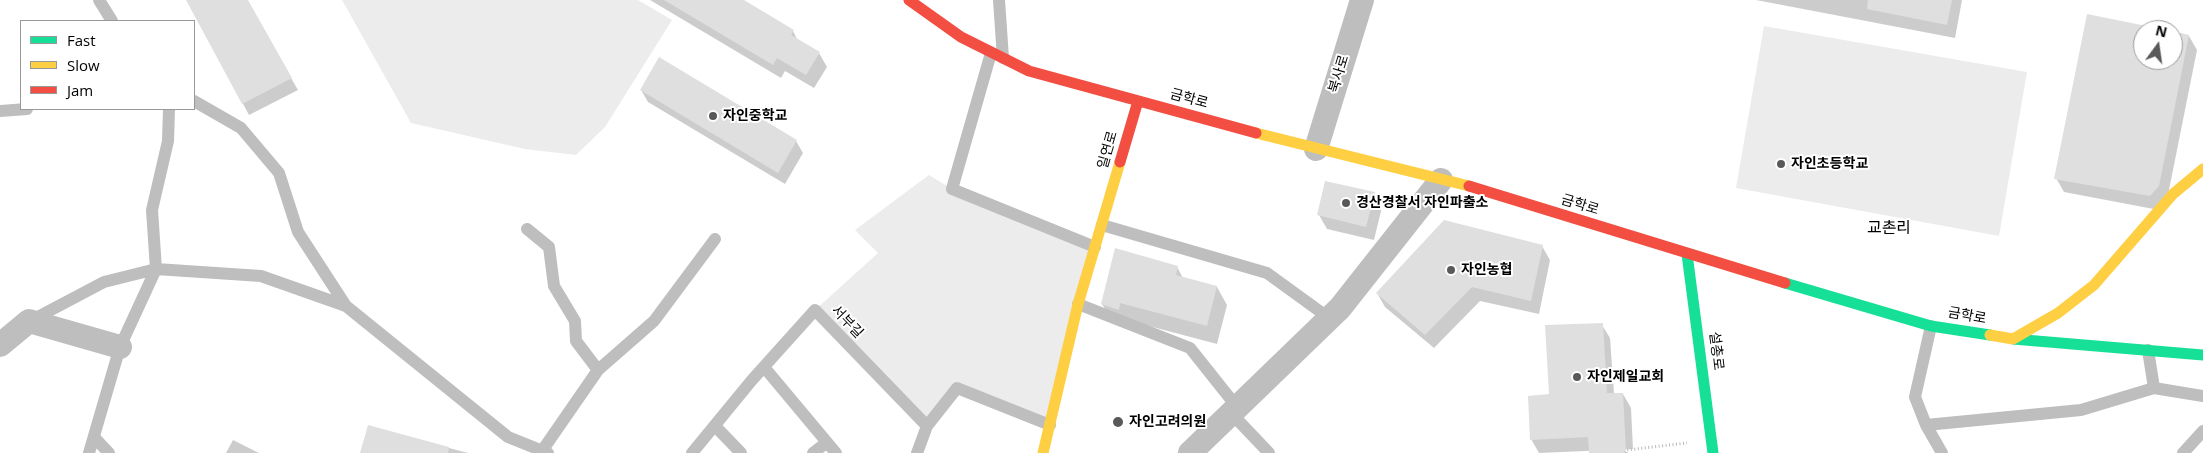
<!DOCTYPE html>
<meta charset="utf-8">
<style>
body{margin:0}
#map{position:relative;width:2203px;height:453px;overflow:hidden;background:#fff;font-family:"Open Sans",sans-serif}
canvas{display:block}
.legend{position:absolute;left:20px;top:20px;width:175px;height:90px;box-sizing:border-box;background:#fff;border:1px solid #999;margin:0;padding:6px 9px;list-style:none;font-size:15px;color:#000}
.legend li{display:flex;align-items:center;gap:10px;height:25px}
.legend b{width:25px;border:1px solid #999}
.north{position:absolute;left:2133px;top:20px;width:50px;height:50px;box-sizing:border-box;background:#fff;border:1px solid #999;border-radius:50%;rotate:14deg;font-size:14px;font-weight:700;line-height:20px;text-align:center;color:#000}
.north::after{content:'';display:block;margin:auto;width:18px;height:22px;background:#595959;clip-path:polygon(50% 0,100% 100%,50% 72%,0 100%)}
</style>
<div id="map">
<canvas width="2203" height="453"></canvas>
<ul class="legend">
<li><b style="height:6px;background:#16e098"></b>Fast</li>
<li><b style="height:6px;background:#ffcf43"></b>Slow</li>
<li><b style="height:6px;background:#f24e42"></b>Jam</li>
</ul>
<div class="north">N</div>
</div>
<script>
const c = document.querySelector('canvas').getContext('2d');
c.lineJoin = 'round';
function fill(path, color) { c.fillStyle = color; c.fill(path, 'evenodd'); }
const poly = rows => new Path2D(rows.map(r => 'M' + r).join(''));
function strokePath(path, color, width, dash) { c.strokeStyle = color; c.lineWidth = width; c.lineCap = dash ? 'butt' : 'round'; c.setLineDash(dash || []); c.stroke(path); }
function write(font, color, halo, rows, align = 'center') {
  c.font = font + ' "Open Sans","Noto Sans KR",sans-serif'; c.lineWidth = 4; c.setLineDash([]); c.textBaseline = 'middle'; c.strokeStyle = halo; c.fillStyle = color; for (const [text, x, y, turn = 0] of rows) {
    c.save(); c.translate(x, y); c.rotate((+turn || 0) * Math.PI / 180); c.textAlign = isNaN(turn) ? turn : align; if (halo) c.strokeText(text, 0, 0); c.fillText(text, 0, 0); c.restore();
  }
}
const green = poly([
 [342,0,638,0,672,20,605,127,576,155,525,149,411,123],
 [1764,26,2027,72,1999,236,1736,188],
 [929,175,952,189,1095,247,1050,425,957,388,927,426,815,310,878,253,855,230]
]);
const shadow = poly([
 [187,0,246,0,298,90,249,115],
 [650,0,741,0,793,31,798,41,819,53,827,67,814,88,785,71,781,78],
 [1756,0,1962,0,1955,38],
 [2088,16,2160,30,2143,30,2143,60,2173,60,2173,33,2189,36,2197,50,2167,200,2159,210,2064,192,2056,178],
 [641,90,796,141,803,153,785,184,648,102],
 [1374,193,1382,207,1374,240,1327,229,1319,215],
 [1542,246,1550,260,1539,314,1480,301,1434,348,1385,307,1377,293],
 [1177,267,1183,278,1217,287,1227,305,1217,344,1130,321,1113,322,1102,304],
 [1602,325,1610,338,1614,394,1623,394,1631,408,1633,449,1539,453,1531,439,1551,395],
 [369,427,468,453,362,453],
 [233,440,259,453,226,453]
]);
const building = poly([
 [186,0,248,0,292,78,242,104],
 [664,0,744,0,794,30,791,35,820,52,806,75,777,58,773,65],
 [1868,0,1952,0,1947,25,1867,9],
 [2087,14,2166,30,2143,30,2143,60,2173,60,2173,31,2189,35,2159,186,2150,196,2054,179],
 [659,57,797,140,778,173,640,90],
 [1325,181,1375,192,1366,227,1317,215],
 [1444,220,1543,245,1531,301,1472,287,1425,335,1376,293],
 [1115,248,1178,266,1176,275,1217,286,1207,326,1120,303,1119,310,1101,304],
 [1603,323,1607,393,1623,393,1626,453,1589,453,1588,437,1530,440,1528,396,1549,394,1545,325],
 [368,425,449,447,448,453,360,453]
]);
const path = poly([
 [1626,453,1627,450,1687,443]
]);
const lane = poly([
 [99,0,112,21],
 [999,0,1003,58],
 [991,53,952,189,1095,247],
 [194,101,241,128,279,173,298,232,346,306,508,437,548,453],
 [0,111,27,109],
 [1102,225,1267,273,1329,318],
 [527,229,549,247,554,286,575,321,576,341,598,370],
 [1078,304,1190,348,1237,407],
 [32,320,104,282,156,269,261,276,346,306],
 [764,367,836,453],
 [2154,388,2203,396],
 [1231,413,1269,453],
 [1926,425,1915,397,1931,326],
 [715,426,741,453],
 [927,426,957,388,1050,425],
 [94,437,109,453],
 [542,451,598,370,654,321,715,239],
 [89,453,120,347,156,269,152,210,168,141,169,109],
 [692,453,752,380,815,310,927,426,917,453],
 [813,453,826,443],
 [1942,453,1926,425,2081,410,2154,388,2148,350],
 [2183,453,2203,431]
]);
const street = poly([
 [1316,149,1362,0],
 [0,345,29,321,120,347],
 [1190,453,1340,308,1441,180]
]);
const fast = poly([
 [1687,254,1713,453],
 [1785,283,1931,326,1990,335],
 [2013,339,2203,355]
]);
const slow = poly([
 [1256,133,1469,186],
 [1990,335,2013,339,2058,313,2094,285,2173,194,2203,169],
 [1043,453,1078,304,1120,162]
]);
const jam = poly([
 [909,0,961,37,1029,71,1256,133],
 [1120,162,1138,101],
 [1469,186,1785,283]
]);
const markers = [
 [713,116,5,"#595959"],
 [1781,164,5,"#595959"],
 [1346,203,5,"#595959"],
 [1451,270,5,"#595959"],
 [1577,377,5,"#595959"],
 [1118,422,6,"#595959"]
];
const streetNames = [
 ["북사로",1339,74,-73],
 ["금학로",1189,99,15],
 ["일연로",1108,150,-74],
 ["금학로",1580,205,17],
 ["금학로",1967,316,10],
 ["서부길",847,322,46],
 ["설총로",1716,351,83]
];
const poiNames = [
 ["자인중학교",723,116],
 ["자인초등학교",1791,164],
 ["경산경찰서 자인파출소",1356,203],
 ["자인농협",1461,270],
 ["자인제일교회",1587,377],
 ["자인고려의원",1129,422]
];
const quarterNames = [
 ["교촌리",1889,228]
];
fill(green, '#ececec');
fill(shadow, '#0003');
fill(building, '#dfdfdf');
strokePath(path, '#b9b9b9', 3, [1, 2.5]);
strokePath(lane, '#bebebe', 12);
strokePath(street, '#bebebe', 24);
strokePath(fast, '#16e098', 11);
strokePath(slow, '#ffcf43', 11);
strokePath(jam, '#f24e42', 11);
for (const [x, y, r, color] of markers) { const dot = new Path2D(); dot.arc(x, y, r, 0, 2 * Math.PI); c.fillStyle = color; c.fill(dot); strokePath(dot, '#fff', 2); }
write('14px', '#000', '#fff', streetNames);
write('bold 14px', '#000', '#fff', poiNames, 'left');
write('16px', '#000', '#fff', quarterNames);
</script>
